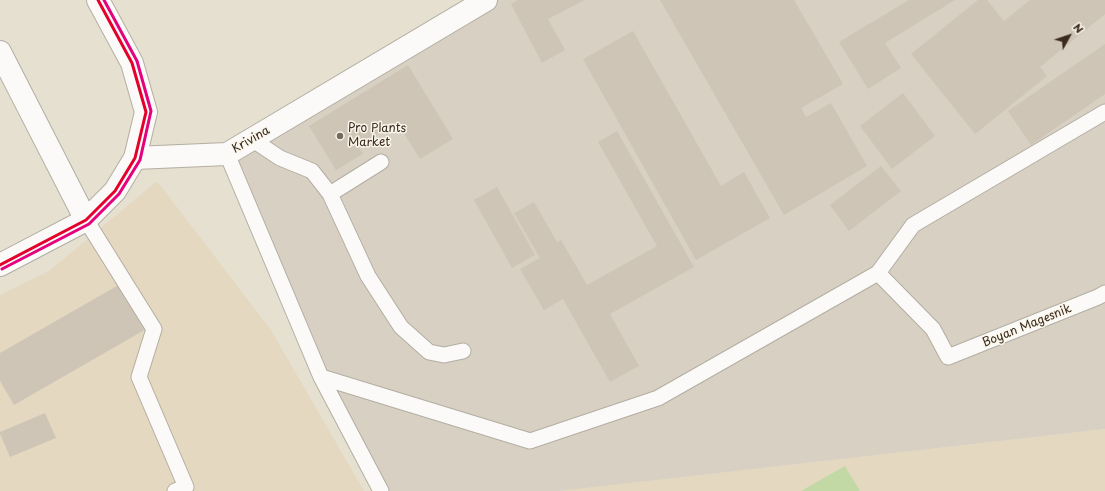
<!DOCTYPE html>
<style>
body{margin:0}
#map{position:relative;width:1105px;height:491px;overflow:hidden;background:#e6e0d0;font-family:"Playpen Sans",sans-serif}
canvas{display:block}
.north{position:absolute;left:1049px;top:16px;width:40px;height:40px;-webkit-text-stroke:3px #fbf7ec;paint-order:stroke;rotate:50deg;font-size:11px;font-weight:700;line-height:16px;text-align:center;color:#3b2a1e}
.north::after{content:'';display:block;margin:auto;width:14px;height:18px;background:#3b2a1e;clip-path:polygon(50% 0,100% 100%,50% 72%,0 100%)}
</style>
<div id="map">
<canvas width="1105" height="491"></canvas>
<div class="north">N</div>
</div>
<script>
const c = document.querySelector('canvas').getContext('2d');
c.lineJoin = 'round';
function fill(path, color) { c.fillStyle = color; c.fill(path, 'evenodd'); }
const poly = rows => new Path2D(rows.map(r => 'M' + r).join(''));
function strokePath(path, color, width, dash) { c.strokeStyle = color; c.lineWidth = width; c.lineCap = dash ? 'butt' : 'round'; c.setLineDash(dash || []); c.stroke(path); }
function write(font, color, halo, rows, align = 'center') {
  c.font = font + ' "Playpen Sans",sans-serif'; c.lineWidth = 3; c.setLineDash([]); c.textBaseline = 'middle'; c.strokeStyle = halo; c.fillStyle = color; for (const [text, x, y, turn = 0] of rows) {
    c.save(); c.translate(x, y); c.rotate((+turn || 0) * Math.PI / 180); c.textAlign = isNaN(turn) ? turn : align; if (halo) c.strokeText(text, 0, 0); c.fillText(text, 0, 0); c.restore();
  }
}
const built = poly([
 [157,181,271,330,364,491,0,491,0,295,49,271],
 [1105,429,1105,491,561,491,563,490]
]);
const industrial = poly([
 [486,0,1105,0,1105,429,559,491,381,491,227,154]
]);
const green = poly([
 [845,466,860,491,801,491]
]);
const building = poly([
 [518,0,585,0,548,19,565,50,542,63,511,4],
 [660,0,794,0,843,84,801,108,806,117,831,103,867,166,784,215],
 [909,0,955,0,885,43,901,68,868,89,839,42],
 [978,0,987,0,1004,21,1030,0,1105,0,1105,14,1040,67,1047,76,975,134,911,54],
 [633,31,721,186,744,172,770,218,696,260,583,59],
 [1105,44,1105,94,1031,145,1008,111],
 [408,65,453,139,420,159,397,122,358,146,363,154,336,170,309,126],
 [903,93,935,136,892,169,860,126],
 [617,131,694,267,610,314,639,366,610,382,563,299,544,310,520,269,540,258,514,213,534,202,557,242,561,240,587,285,657,246,598,142],
 [881,166,901,191,849,231,830,205],
 [497,187,535,255,512,268,474,200],
 [122,283,148,328,14,405,0,381,0,353],
 [45,413,56,438,10,457,0,434,0,432]
]);
const service = poly([
 [253,140,280,158,312,171,330,194,368,276,401,327,429,352,444,355,463,351],
 [227,154,321,377,381,491],
 [330,194,381,162],
 [86,220,154,329,139,377,186,487,175,491],
 [878,273,913,225,1105,112],
 [321,377,530,441,658,398,878,273,933,329,948,357,1098,297,1105,293]
]);
const minor = poly([
 [0,52,86,220],
 [135,158,227,154,486,0]
]);
const tertiary = poly([
 [0,265,86,220,115,191,135,158,146,112,132,63,98,0]
]);
const bus1 = poly([
 [0,265,86,220,115,191,135,158,146,112,132,63,98,0]
]);
const bus2 = poly([
 [2,269,89,224,119,194,140,160,151,111,137,61,104,0]
]);
const markers = [
 [340,136,4,"#776a5c"]
];
const poiNames = [
 ["Pro Plants",348,129],
 ["Market",348,143]
];
const streetNames = [
 ["Krivina",251,140,-30],
 ["Boyan Magesnik",1027,326,-22]
];
fill(built, '#e5d8c1');
fill(industrial, '#d7d0c3');
fill(green, '#c2d9a5');
fill(building, '#cfc5b7');
strokePath(service, '#b3aea2', 17);
strokePath(minor, '#b3aea2', 24);
strokePath(tertiary, '#b3aea2', 24);
strokePath(service, '#fbfaf8', 15);
strokePath(minor, '#fbfaf8', 22);
strokePath(tertiary, '#fbfaf8', 22);
strokePath(bus1, '#e4002b', 3);
strokePath(bus2, '#e5007d', 3);
for (const [x, y, r, color] of markers) { const dot = new Path2D(); dot.arc(x, y, r, 0, 2 * Math.PI); c.fillStyle = color; c.fill(dot); strokePath(dot, '#fbf7ec', 1.5); }
write('12px', '#3b2a1e', '#fbf7ec', poiNames, 'left');
write('12px', '#3b2a1e', '#fbf7ec', streetNames);
</script>
